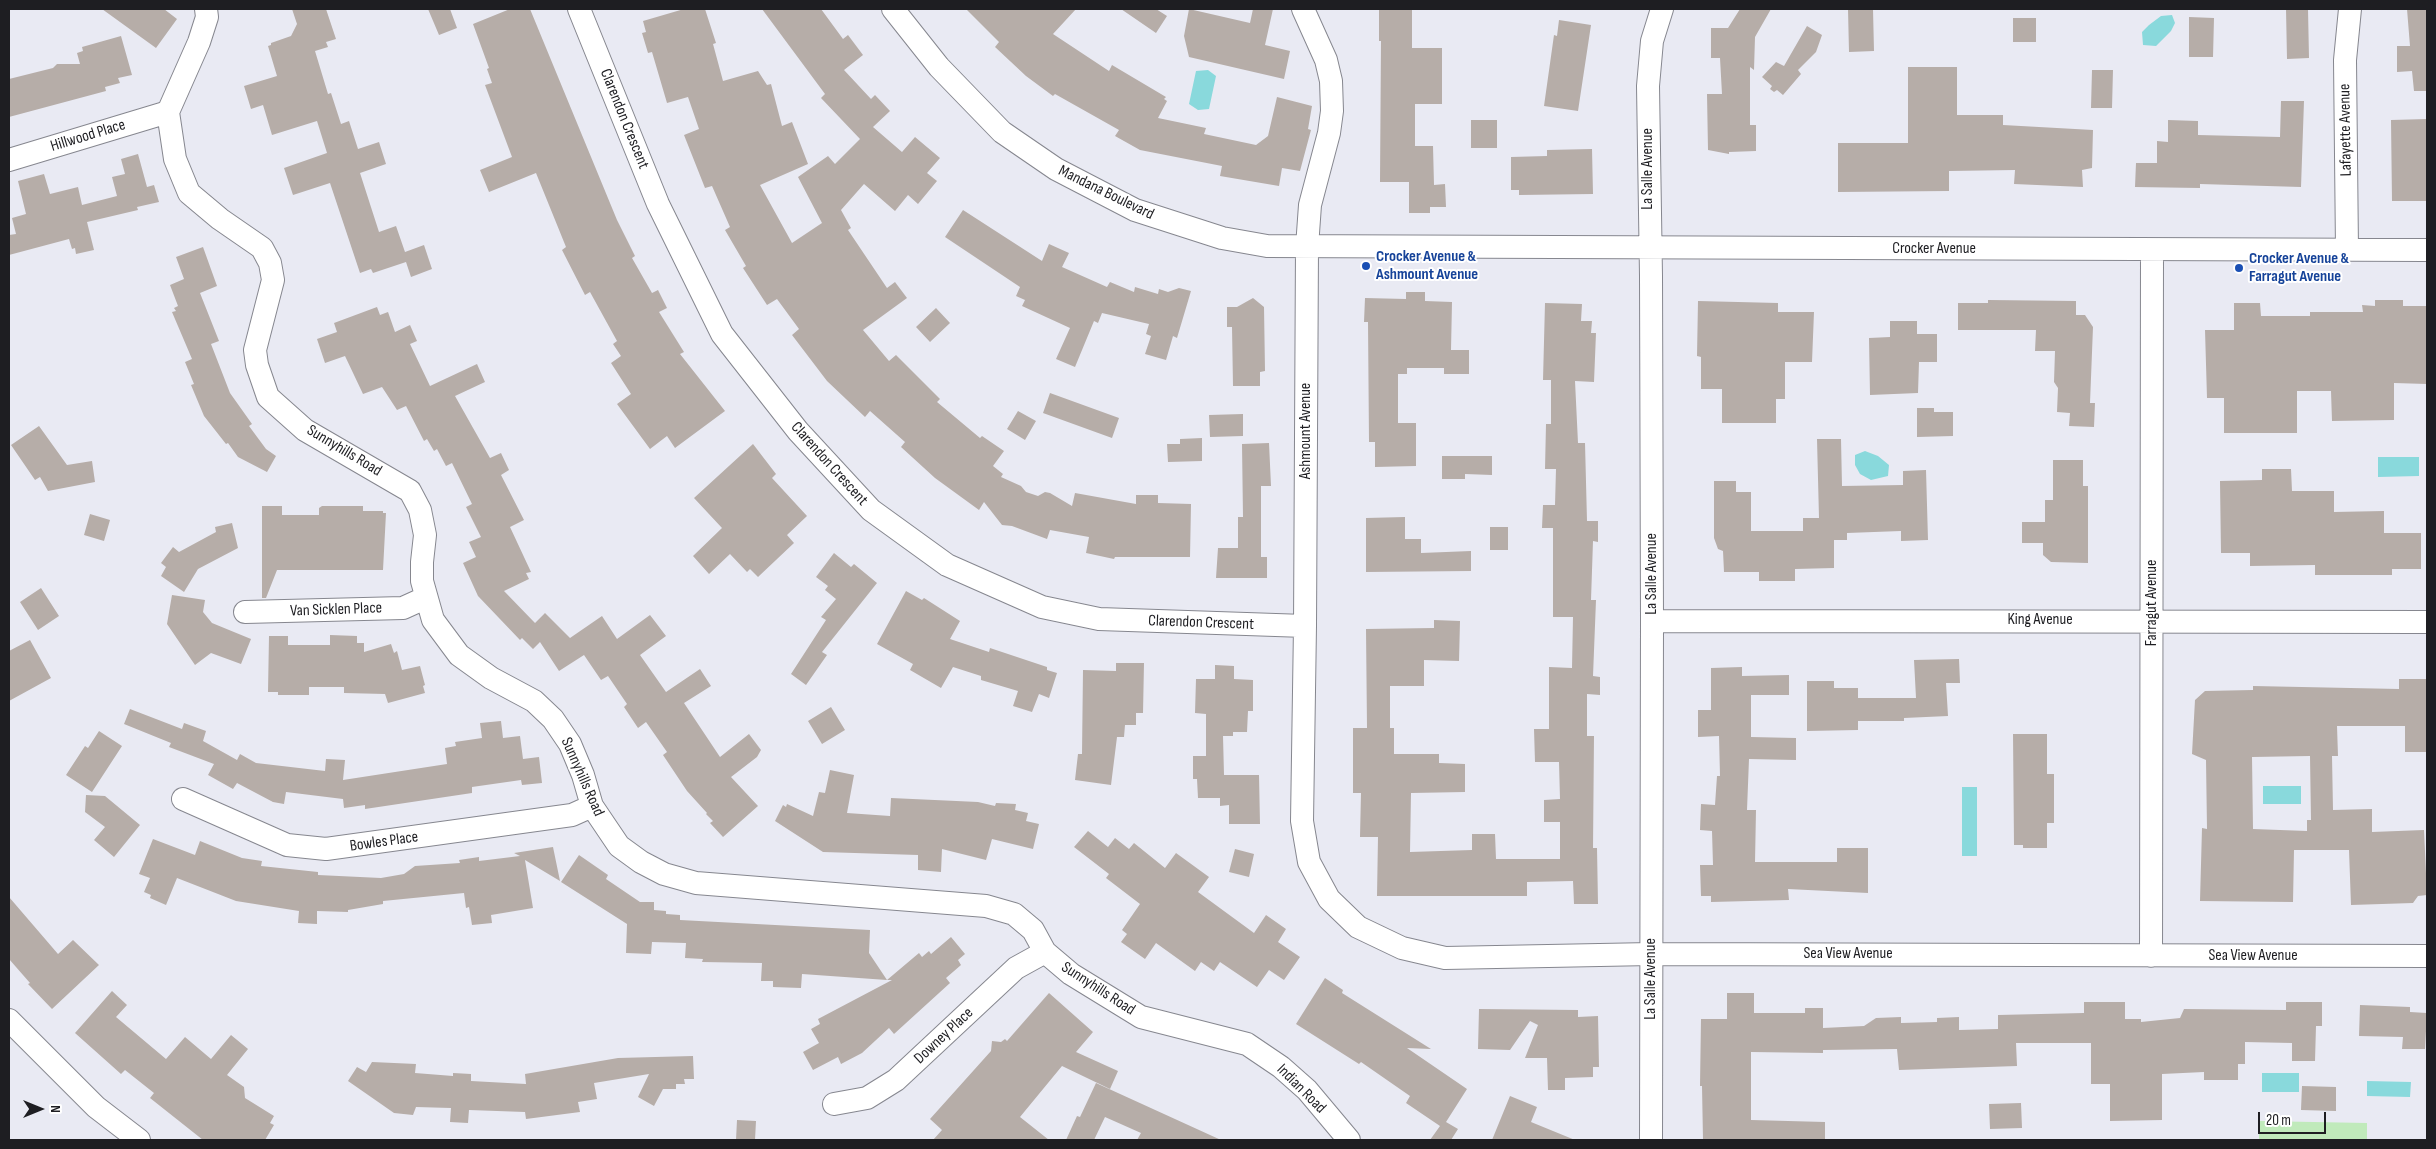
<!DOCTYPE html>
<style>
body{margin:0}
#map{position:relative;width:2436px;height:1149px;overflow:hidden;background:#e9eaf3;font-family:"Sofia Sans Condensed",sans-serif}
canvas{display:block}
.frame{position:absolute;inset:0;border:10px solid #1e1e22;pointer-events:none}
.north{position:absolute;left:15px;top:1084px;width:50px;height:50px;-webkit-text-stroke:4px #fff;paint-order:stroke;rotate:90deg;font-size:14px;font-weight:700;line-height:20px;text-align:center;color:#1e1e22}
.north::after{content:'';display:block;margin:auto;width:18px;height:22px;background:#1e1e22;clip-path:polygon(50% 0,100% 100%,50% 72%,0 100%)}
.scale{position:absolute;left:2258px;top:1112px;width:68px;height:22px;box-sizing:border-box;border:2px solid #1e1e22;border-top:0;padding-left:6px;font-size:15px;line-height:18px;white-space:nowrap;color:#1e1e22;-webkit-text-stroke:4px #fff;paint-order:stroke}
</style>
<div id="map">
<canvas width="2436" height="1149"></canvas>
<div class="frame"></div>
<div class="north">N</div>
<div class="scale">20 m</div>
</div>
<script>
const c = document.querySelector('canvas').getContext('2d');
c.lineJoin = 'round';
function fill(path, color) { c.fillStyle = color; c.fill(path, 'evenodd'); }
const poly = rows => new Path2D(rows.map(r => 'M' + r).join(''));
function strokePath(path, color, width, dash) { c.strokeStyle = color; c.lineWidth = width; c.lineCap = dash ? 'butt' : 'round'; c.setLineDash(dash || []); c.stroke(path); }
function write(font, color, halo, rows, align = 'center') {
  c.font = font + ' "Sofia Sans Condensed",sans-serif'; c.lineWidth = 4; c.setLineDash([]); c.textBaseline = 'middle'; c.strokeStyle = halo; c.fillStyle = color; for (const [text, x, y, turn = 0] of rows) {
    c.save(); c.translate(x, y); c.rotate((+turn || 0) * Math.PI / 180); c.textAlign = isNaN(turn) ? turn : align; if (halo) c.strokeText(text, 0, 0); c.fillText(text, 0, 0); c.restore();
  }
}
const green = poly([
 [2259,1121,2367,1123,2367,1140,2259,1140]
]);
const water = poly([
 [2172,15,2175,23,2171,31,2156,46,2143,45,2142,32,2149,25,2161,16],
 [1208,70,1216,76,1209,109,1198,110,1189,104,1196,71],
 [1865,451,1878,456,1889,465,1888,476,1871,480,1860,474,1855,465,1855,455],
 [2378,457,2419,457,2419,476,2378,477],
 [2263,786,2301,786,2301,804,2263,804],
 [1962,787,1977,787,1977,856,1962,856],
 [2262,1073,2299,1073,2299,1092,2262,1092],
 [2367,1081,2411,1082,2410,1097,2367,1096]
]);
const building = poly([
 [102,9,164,9,177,19,156,48],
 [292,9,326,9,336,39,326,42,328,47,315,51,328,94,331,93,341,124,349,121,358,149,379,142,386,164,360,173,379,232,396,226,405,252,424,245,432,269,411,277,406,262,373,273,371,269,360,273,330,183,293,195,284,168,327,153,317,121,272,135,263,105,251,109,244,86,277,76,268,46,271,45,271,43,291,36,297,24],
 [428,9,450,9,457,28,439,35],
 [510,9,530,9,617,220,635,256,632,258,652,293,658,290,667,308,659,312,684,352,680,354,725,411,675,448,667,436,650,449,617,404,631,394,611,363,621,356,613,344,617,341,590,292,585,295,562,250,566,247,536,173,489,192,480,170,512,157,485,85,492,83,487,69,489,68,473,24],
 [684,9,705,9,716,43,713,44,723,81,758,71,767,85,771,84,782,126,792,122,808,164,760,185,792,243,822,223,798,177,828,156,835,164,860,139,821,98,825,94,762,9,821,9,843,39,848,35,863,55,844,70,871,99,875,95,890,111,873,127,902,152,915,137,940,158,927,173,937,181,918,204,908,195,895,211,864,184,841,210,851,228,848,230,887,288,895,282,907,298,863,330,889,361,896,355,940,399,937,402,980,438,982,436,1004,451,993,466,1003,474,1001,477,1021,486,1026,492,1038,496,1045,492,1050,493,1072,506,1075,493,1136,504,1136,495,1158,495,1158,503,1191,504,1190,557,1115,557,1114,559,1086,553,1089,537,1050,530,1047,539,1012,526,1002,525,984,502,979,510,935,478,901,447,905,442,870,411,865,417,827,381,792,335,799,329,777,299,767,305,743,268,746,266,725,230,730,227,712,186,705,188,684,135,699,129,688,97,667,103,652,52,648,53,642,33,646,32,643,21],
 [966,9,1076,9,1053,34,1109,71,1112,65,1166,97,1164,99,1167,101,1158,118,1206,128,1204,134,1256,145,1268,136,1277,97,1312,106,1308,129,1311,130,1300,171,1282,168,1279,186,1220,176,1222,166,1140,150,1115,136,1119,130,1055,94,1053,96,1026,76,995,47,999,42],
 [1121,9,1156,9,1167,16,1156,33],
 [1189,9,1250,23,1253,9,1273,9,1265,45,1290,51,1284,79,1189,57,1184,36],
 [1379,9,1412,9,1412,48,1442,48,1442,104,1415,104,1415,146,1433,146,1434,185,1445,184,1446,207,1430,207,1430,213,1409,213,1409,182,1380,182,1381,41,1379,41],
 [1740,9,1771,9,1755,37,1754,70,1750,67,1750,125,1756,125,1756,151,1729,152,1729,154,1708,150,1707,94,1722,94,1720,58,1711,58,1711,28,1728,28],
 [1848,9,1873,9,1874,51,1849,52],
 [2286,9,2308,9,2309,58,2287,59],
 [2407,9,2427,9,2427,91,2414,91,2412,71,2397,72,2397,46,2410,46],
 [2189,17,2214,18,2213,57,2189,57],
 [2013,18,2036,18,2036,42,2013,42],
 [1559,20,1591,25,1578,111,1544,106,1554,35,1557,36],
 [1807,26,1822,35,1816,52,1798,70,1801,74,1783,95,1777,90,1774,92,1770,89,1772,86,1762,77,1776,62,1784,66],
 [121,36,132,75,118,78,120,83,105,87,106,91,9,117,9,79,53,68,57,64,80,64,77,53,83,51,82,47],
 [1908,67,1957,67,1957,115,2003,115,2003,125,2093,130,2092,168,2082,170,2083,187,2014,184,2015,170,1949,171,1949,191,1838,192,1838,143,1908,143],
 [2092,70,2113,70,2112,108,2091,108],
 [2281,101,2304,101,2301,187,2200,184,2200,188,2135,187,2136,163,2157,163,2157,141,2168,142,2168,120,2198,121,2198,135,2280,137],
 [2427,119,2427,201,2392,201,2391,120],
 [1471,120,1497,120,1497,148,1471,148],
 [1592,149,1593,194,1519,195,1519,190,1511,190,1511,157,1547,156,1547,150],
 [138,154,147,187,154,185,159,202,137,207,138,210,87,222,94,250,76,254,75,248,72,249,69,239,9,255,9,235,16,234,12,218,26,214,18,181,44,174,50,194,78,187,82,205,117,196,112,177,125,174,121,159],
 [963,210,1042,261,1049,244,1069,253,1062,267,1107,287,1110,282,1134,292,1135,287,1158,294,1159,289,1168,292,1179,288,1191,291,1177,338,1173,336,1166,360,1145,354,1151,336,1146,334,1149,324,1102,313,1098,323,1094,321,1075,367,1056,359,1070,328,1022,306,1025,300,1016,296,1020,287,945,237],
 [203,247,217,286,200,293,219,341,211,344,230,393,252,424,249,426,266,449,276,456,267,472,238,457,228,443,226,444,204,416,191,385,194,384,185,362,192,359,172,312,176,311,174,308,178,306,170,285,184,279,176,257],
 [1406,292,1425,292,1425,301,1452,302,1451,350,1469,350,1469,374,1444,374,1444,368,1407,368,1407,374,1398,374,1398,423,1416,423,1416,466,1375,467,1375,442,1369,442,1368,322,1364,322,1365,298,1406,299],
 [1253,298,1264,307,1265,371,1260,372,1260,386,1233,386,1232,327,1227,327,1227,307,1237,307],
 [1988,300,2076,301,2076,315,2085,315,2093,327,2090,403,2095,403,2094,427,2069,426,2070,413,2057,412,2058,388,2054,382,2055,351,2035,351,2036,330,1958,330,1958,303,1988,303],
 [2375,300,2403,300,2403,306,2427,306,2427,384,2394,383,2394,420,2332,421,2331,391,2297,391,2297,433,2224,433,2224,398,2207,398,2205,330,2234,330,2234,303,2260,303,2261,316,2310,316,2310,312,2363,312,2362,305,2375,306],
 [1698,301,1778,303,1778,312,1814,312,1812,362,1785,362,1785,399,1776,399,1776,423,1722,423,1722,389,1701,389,1701,357,1697,356],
 [1545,303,1582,304,1581,321,1592,321,1591,333,1596,333,1594,382,1575,381,1578,443,1585,443,1587,521,1598,521,1598,542,1593,541,1591,600,1596,600,1593,676,1600,677,1600,695,1587,694,1587,736,1594,736,1593,848,1597,848,1598,904,1574,904,1573,881,1527,882,1527,896,1377,896,1378,837,1360,837,1361,793,1353,793,1353,728,1367,728,1366,629,1434,628,1434,620,1460,621,1459,661,1424,660,1424,686,1390,686,1390,728,1394,728,1394,754,1439,754,1439,763,1465,764,1465,792,1411,793,1410,852,1472,850,1472,834,1495,834,1496,859,1560,859,1560,822,1544,822,1544,800,1560,799,1559,762,1535,762,1534,729,1549,729,1549,667,1572,668,1573,617,1553,617,1553,528,1542,528,1543,505,1555,505,1556,469,1545,469,1546,424,1551,424,1551,380,1543,380],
 [377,307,380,315,388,312,395,332,410,325,417,341,410,344,430,386,477,364,485,382,455,396,490,458,501,453,509,470,501,475,524,520,510,527,531,572,526,573,529,579,504,591,535,623,545,613,570,638,602,616,617,639,650,615,666,636,640,655,666,692,700,669,711,686,684,703,720,757,749,734,761,750,757,757,731,777,758,806,723,837,710,823,713,821,706,814,707,813,687,791,663,755,667,752,646,722,638,728,624,707,627,704,608,676,601,680,584,655,559,671,540,642,533,649,522,638,520,640,478,596,463,563,476,557,469,542,481,537,466,507,472,504,452,463,446,466,437,449,434,451,427,439,424,441,406,406,397,410,382,387,363,394,345,356,325,363,317,339,337,332,334,323],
 [936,308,950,323,930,342,916,327],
 [1890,321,1917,321,1917,334,1937,334,1937,362,1919,362,1918,393,1870,395,1869,338,1890,337],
 [1050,393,1119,418,1112,438,1043,413],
 [1917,408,1934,408,1934,412,1953,412,1953,436,1917,437],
 [1018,411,1036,421,1025,440,1007,429],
 [1243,414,1243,436,1210,437,1209,415],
 [39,426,67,465,92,461,95,482,48,491,40,477,35,480,11,445],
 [1202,438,1202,461,1168,462,1167,444,1180,444,1180,439],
 [1817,439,1841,439,1842,486,1903,485,1903,471,1926,470,1928,540,1901,541,1901,531,1847,533,1847,540,1834,540,1834,568,1795,569,1795,581,1759,581,1759,572,1724,572,1723,551,1718,549,1714,538,1714,481,1736,481,1736,492,1751,492,1751,531,1803,531,1803,518,1819,518],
 [1269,443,1271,486,1261,486,1261,557,1267,557,1267,578,1216,578,1218,548,1238,548,1238,517,1243,517,1242,444],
 [753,444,776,474,772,478,807,516,787,535,794,543,758,577,750,569,747,572,730,554,709,574,693,556,722,528,694,498],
 [1442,456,1492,456,1492,475,1465,474,1465,479,1442,479],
 [2053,460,2083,460,2083,486,2088,486,2088,563,2051,562,2043,555,2043,543,2022,543,2022,522,2045,522,2045,500,2053,500],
 [2262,469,2291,469,2292,491,2334,491,2334,512,2384,511,2384,533,2421,533,2421,569,2392,569,2392,575,2315,575,2315,565,2250,566,2250,553,2221,553,2220,481,2262,480],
 [262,506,282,506,282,515,319,515,319,508,322,506,363,506,363,511,383,511,383,513,386,513,383,570,277,570,266,598,262,598],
 [90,514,110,520,104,541,84,535],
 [1405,517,1405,539,1421,539,1421,553,1471,551,1471,571,1366,572,1366,518],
 [232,523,238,548,198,569,184,592,161,576,166,567,161,563,173,547,179,552,216,532,215,527],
 [1490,527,1508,527,1508,550,1490,550],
 [834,553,851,567,854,564,877,583,822,652,827,655,806,685,791,674,826,620,821,617,836,599,825,590,828,586,816,577],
 [41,588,59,616,38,630,20,602],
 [906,591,922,600,924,598,960,621,950,639,989,652,990,648,1047,667,1047,670,1057,673,1049,698,1039,694,1032,712,1013,706,1018,691,981,680,981,676,953,667,941,688,910,670,913,664,877,644],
 [172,595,205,600,203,612,212,623,251,639,241,664,211,653,195,665,167,624],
 [330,635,357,636,357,643,364,643,364,652,391,644,394,653,397,651,402,670,420,666,425,685,423,686,425,693,388,703,385,694,344,693,344,687,309,687,309,695,278,695,278,692,268,692,269,636,288,636,288,645,330,645],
 [30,640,51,678,9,701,9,651],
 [1959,659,1960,683,1946,683,1948,716,1904,718,1904,721,1858,721,1858,730,1807,731,1807,681,1834,681,1834,688,1858,688,1858,698,1916,698,1914,660],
 [1116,663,1144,663,1143,713,1136,713,1136,725,1125,725,1124,737,1117,737,1111,785,1075,780,1078,754,1082,754,1083,670,1116,671],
 [1215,665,1234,666,1234,679,1253,680,1253,711,1248,711,1247,732,1233,732,1233,736,1223,736,1224,775,1259,775,1260,824,1229,824,1229,805,1220,806,1220,798,1198,798,1197,779,1193,779,1193,756,1206,756,1206,714,1195,713,1196,679,1215,679],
 [1742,667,1742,676,1789,675,1789,695,1751,695,1751,737,1796,738,1796,760,1749,759,1747,810,1756,810,1755,862,1837,862,1837,848,1868,848,1868,893,1788,889,1789,900,1711,902,1711,896,1701,896,1700,865,1713,865,1712,831,1700,830,1701,804,1715,805,1717,776,1720,776,1719,736,1698,737,1698,710,1711,710,1711,668],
 [2399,679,2427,679,2427,752,2405,752,2405,726,2337,726,2338,756,2332,756,2333,810,2372,809,2372,832,2424,830,2427,895,2418,896,2413,903,2351,905,2349,850,2294,850,2293,902,2200,901,2202,828,2207,829,2206,760,2192,754,2195,700,2205,691,2253,690,2253,686,2399,689],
 [2310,756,2311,820,2307,820,2307,831,2253,829,2252,757],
 [831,707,845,730,822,744,808,721],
 [130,709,182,729,184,723,206,731,203,741,237,760,240,754,256,763,325,771,326,759,345,760,343,780,447,764,445,748,456,746,455,742,482,738,480,723,501,721,503,738,520,736,523,759,539,757,542,783,522,785,521,780,472,787,472,793,365,809,365,805,344,808,343,799,286,792,284,804,273,802,237,783,233,789,208,775,214,764,169,747,171,743,124,724],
 [99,731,122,746,92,792,66,775,85,746,88,748],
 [2013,734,2047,734,2047,774,2054,774,2054,823,2047,823,2047,848,2023,848,2023,845,2014,845],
 [830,770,854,775,847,813,890,816,891,798,978,802,995,806,996,803,1016,804,1015,810,1028,813,1026,821,1039,824,1033,849,992,839,986,860,942,849,941,872,918,870,918,855,823,852,775,821,783,805,786,807,787,804,813,816,819,792,825,793],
 [86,795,105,796,140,825,114,857,94,840,105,827,85,812],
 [1088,831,1108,847,1115,838,1129,849,1134,843,1165,868,1176,853,1209,877,1198,892,1254,933,1266,915,1286,929,1278,942,1300,957,1284,980,1269,970,1257,987,1220,962,1214,971,1201,962,1195,971,1156,943,1145,959,1121,942,1127,934,1122,930,1140,904,1106,878,1109,874,1074,847],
 [153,839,195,855,200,841,242,858,262,861,261,866,318,872,318,875,381,878,404,874,415,866,460,863,459,860,479,857,479,861,520,856,514,853,553,847,560,881,525,860,533,908,491,915,492,923,472,925,469,907,466,908,464,893,383,901,383,904,348,910,348,912,317,911,317,924,298,923,299,911,236,901,177,878,166,905,150,898,151,895,144,892,150,878,139,874],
 [1235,849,1254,854,1249,877,1229,872],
 [579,855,608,875,606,879,640,902,654,902,654,910,666,911,666,914,680,915,680,920,870,930,869,953,887,980,802,974,801,988,773,987,773,981,761,981,762,963,702,962,703,959,685,958,686,943,652,942,651,954,626,953,627,924,561,882],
 [9,897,58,954,73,940,99,965,52,1009,28,984,30,983,9,959],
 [951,937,965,954,958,960,961,965,946,978,950,983,894,1034,889,1028,862,1053,841,1064,838,1057,813,1070,803,1052,819,1043,811,1029,820,1024,818,1019,892,980,887,980,919,953,922,957,929,951,931,954],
 [1325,978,1343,990,1342,993,1431,1049,1407,1048,1467,1089,1446,1122,1458,1129,1451,1140,1430,1140,1440,1126,1406,1103,1410,1096,1361,1062,1359,1064,1296,1024],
 [112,991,127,1005,116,1017,166,1059,185,1037,211,1059,231,1035,248,1049,227,1075,244,1087,245,1098,274,1116,270,1123,274,1125,265,1140,203,1140,150,1098,154,1093,125,1070,121,1074,75,1033],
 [1049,993,1093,1032,1076,1052,1118,1071,1110,1089,1062,1066,1020,1117,1049,1140,933,1140,942,1130,930,1119,991,1051,992,1041,1001,1042,1005,1039,1007,1041],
 [1727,993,1754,993,1754,1013,1805,1013,1805,1008,1823,1008,1823,1028,1864,1026,1876,1018,1901,1017,1901,1023,1937,1022,1937,1018,1959,1017,1959,1030,1998,1029,1998,1015,2084,1013,2084,1002,2125,1002,2125,1019,2141,1019,2141,1022,2180,1018,2184,1009,2286,1010,2286,1002,2322,1002,2322,1026,2316,1026,2315,1061,2292,1061,2292,1043,2245,1042,2245,1064,2238,1064,2238,1080,2204,1080,2204,1072,2162,1074,2162,1120,2110,1121,2110,1084,2091,1084,2091,1043,2016,1043,2017,1066,1899,1070,1897,1049,1823,1050,1823,1053,1751,1052,1751,1120,1825,1122,1825,1140,1703,1140,1702,1086,1700,1086,1701,1019,1727,1019],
 [2360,1005,2410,1007,2410,1012,2427,1013,2425,1049,2402,1049,2403,1037,2359,1036],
 [1479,1009,1578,1010,1578,1017,1598,1016,1599,1067,1593,1067,1593,1077,1565,1078,1565,1090,1548,1090,1547,1058,1525,1058,1538,1025,1530,1021,1510,1050,1478,1049],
 [693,1056,694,1079,684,1079,685,1084,676,1084,676,1089,663,1089,654,1106,638,1097,649,1074,594,1083,597,1099,578,1102,580,1112,526,1119,525,1112,469,1110,468,1123,450,1122,451,1108,416,1107,413,1115,394,1113,348,1081,357,1067,366,1072,372,1062,416,1064,415,1073,453,1076,453,1073,471,1074,471,1081,526,1084,525,1074,618,1058],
 [1096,1083,1221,1140,1137,1140,1141,1133,1105,1117,1094,1140,1066,1140,1077,1116,1080,1117],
 [2302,1086,2336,1087,2336,1111,2301,1110],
 [1510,1096,1537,1107,1531,1122,1575,1140,1492,1140],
 [2021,1103,2022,1128,1990,1129,1989,1104],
 [737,1120,756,1121,755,1140,736,1140]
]);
const minor = poly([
 [206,9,207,17,199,42,168,112,175,159,189,193,220,219,262,248,270,263,273,280,255,350,257,365,268,397,305,430,410,491,420,510,425,535,422,562,422,581,433,620,459,655,491,678,534,701,553,719,570,744,583,775,592,806,619,846,641,862,664,874,696,883,986,906,1014,914,1033,930,1045,952,1071,974,1141,1017,1247,1044,1281,1067,1307,1090,1349,1140],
 [579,9,658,204,722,334,798,431,871,510,947,565,1042,607,1099,619,1305,626],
 [893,9,939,67,1002,132,1056,169,1135,210,1222,238,1267,246,2427,250],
 [1303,9,1326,60,1331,81,1332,111,1329,133,1310,205,1307,247,1305,626,1302,821,1309,862,1329,899,1358,927,1402,948,1445,958,1651,954,2427,956],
 [9,160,168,112],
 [2347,250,2345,60,2350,9],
 [245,612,403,608,425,598],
 [1652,621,2427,622],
 [183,799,287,845,326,849,572,815,592,806],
 [2151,956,2152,250],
 [9,1020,96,1107,139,1140],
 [834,1104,867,1098,896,1080,1016,968,1045,952],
 [1651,1140,1652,621,1651,276,1648,86,1652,41,1662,9]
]);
const markers = [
 [1366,266,5,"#1a4fb4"],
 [2239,268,5,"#1a4fb4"]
];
const streetNames = [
 ["Clarendon Crescent",624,119,68],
 ["Lafayette Avenue",2346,130,-91],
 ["Hillwood Place",88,136,-17],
 ["La Salle Avenue",1648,169,-90],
 ["Mandana Boulevard",1106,193,26],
 ["Crocker Avenue",1934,249],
 ["Ashmount Avenue",1306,431,-90],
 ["Sunnyhills Road",344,451,31],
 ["Clarendon Crescent",829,464,48],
 ["La Salle Avenue",1652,574,-90],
 ["Farragut Avenue",2152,603,-90],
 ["Van Sicklen Place",336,610,-2],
 ["King Avenue",2040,620],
 ["Clarendon Crescent",1201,623,2],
 ["Sunnyhills Road",582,777,66],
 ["Bowles Place",384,842,-8],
 ["Sea View Avenue",1848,954],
 ["Sea View Avenue",2253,956],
 ["La Salle Avenue",1651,979,-90],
 ["Sunnyhills Road",1098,989,33],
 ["Downey Place",944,1036,-43],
 ["Indian Road",1301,1089,45]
];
const transitNames = [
 ["Crocker Avenue &",1376,257],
 ["Ashmount Avenue",1376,275],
 ["Crocker Avenue &",2249,259],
 ["Farragut Avenue",2249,277]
];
fill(green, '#c0eabb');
fill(water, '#89d9dc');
fill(building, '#b6ada8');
strokePath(minor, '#86878f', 24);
strokePath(minor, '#fff', 22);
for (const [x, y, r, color] of markers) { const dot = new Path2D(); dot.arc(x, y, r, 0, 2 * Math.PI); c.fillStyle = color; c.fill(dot); strokePath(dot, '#fff', 2); }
write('16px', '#1e1e22', '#fff', streetNames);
write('bold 16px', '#164399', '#fff', transitNames, 'left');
</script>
